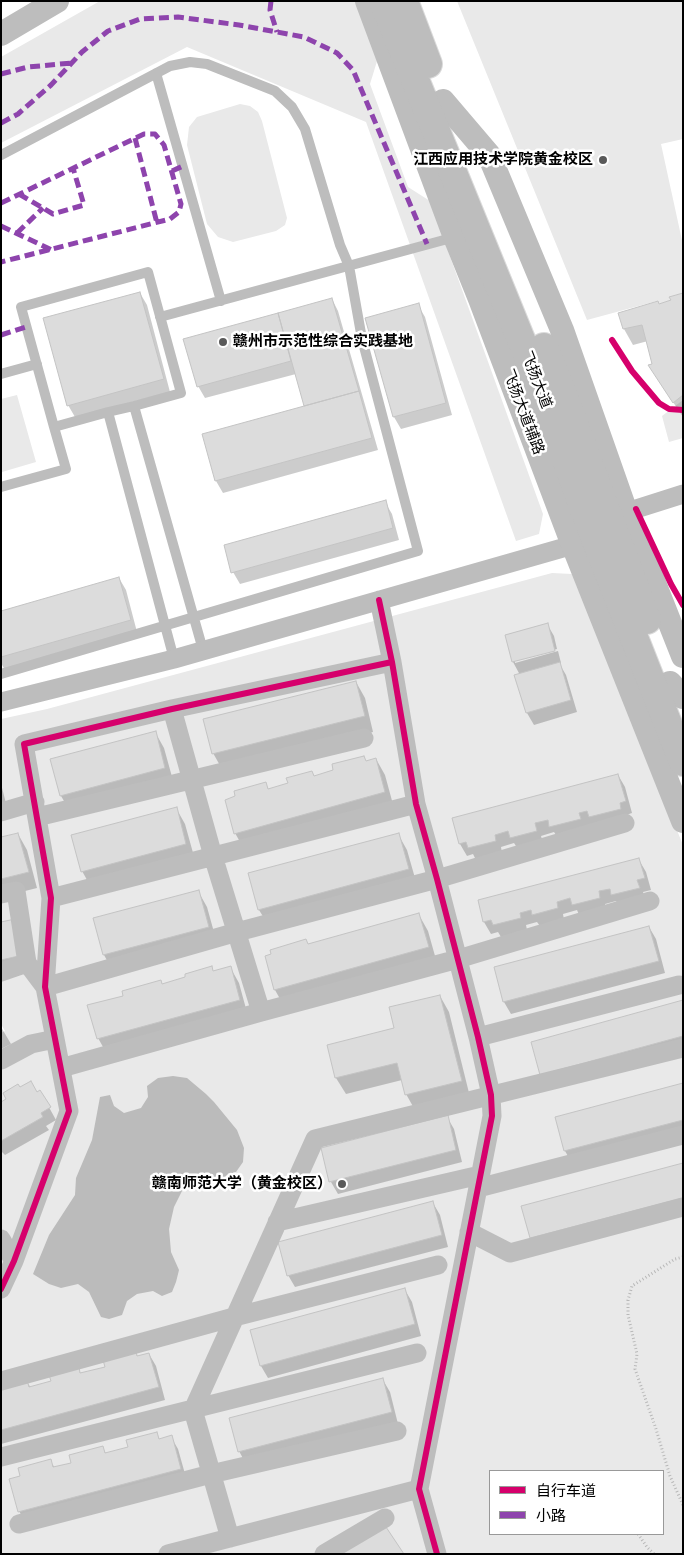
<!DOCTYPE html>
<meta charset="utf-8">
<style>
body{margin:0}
#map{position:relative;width:684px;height:1555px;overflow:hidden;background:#fff;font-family:"Open Sans","Noto Sans SC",sans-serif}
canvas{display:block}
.frame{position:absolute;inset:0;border:2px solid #000;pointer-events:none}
.legend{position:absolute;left:489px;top:1470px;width:175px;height:65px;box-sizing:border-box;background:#fff;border:1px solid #999;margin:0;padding:6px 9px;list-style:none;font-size:15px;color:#000}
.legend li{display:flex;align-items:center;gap:10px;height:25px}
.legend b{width:25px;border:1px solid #999}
</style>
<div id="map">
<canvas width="684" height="1555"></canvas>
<div class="frame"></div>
<ul class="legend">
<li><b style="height:6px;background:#d6006c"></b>自行车道</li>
<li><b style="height:6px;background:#8e44ad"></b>小路</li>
</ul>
</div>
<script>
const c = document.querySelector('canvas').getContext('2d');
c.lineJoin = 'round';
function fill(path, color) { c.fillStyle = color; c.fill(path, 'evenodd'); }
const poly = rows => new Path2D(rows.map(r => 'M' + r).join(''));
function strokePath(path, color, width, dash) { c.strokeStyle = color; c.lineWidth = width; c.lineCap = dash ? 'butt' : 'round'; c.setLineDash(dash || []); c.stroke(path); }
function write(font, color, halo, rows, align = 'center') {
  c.font = font + ' "Open Sans","Noto Sans SC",sans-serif'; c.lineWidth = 5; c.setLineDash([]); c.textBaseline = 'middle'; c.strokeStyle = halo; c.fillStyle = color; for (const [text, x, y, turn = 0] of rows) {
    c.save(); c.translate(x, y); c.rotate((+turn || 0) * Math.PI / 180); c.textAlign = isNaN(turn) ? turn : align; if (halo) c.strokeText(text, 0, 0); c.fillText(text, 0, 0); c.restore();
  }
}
const green = poly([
 [100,1,357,1,378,58,370,84,408,187,430,201,543,514,539,534,516,541,366,122,187,47,1,143,1,57],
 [457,1,683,1,683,139,661,144,683,245,683,293,669,297,671,300,659,304,657,301,587,320],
 [240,104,250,106,258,112,262,121,287,218,285,225,276,231,233,242,218,237,207,224,187,145,189,127,197,117],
 [17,395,36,462,2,472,1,399],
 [683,400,683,438,669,442,662,416],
 [552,573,572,574,683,845,683,1554,1,1554,1,1033,5,1031,1,1024,1,879,29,872,18,833,1,837,1,719,47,709],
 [490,1471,663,1471,663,1534,490,1534]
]);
const water = poly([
 [173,1076,187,1078,206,1094,214,1102,237,1130,244,1148,243,1162,236,1172,225,1177,196,1178,183,1189,174,1207,169,1229,171,1252,179,1270,176,1282,172,1292,162,1296,153,1291,137,1294,127,1301,122,1315,109,1319,101,1317,89,1292,78,1284,61,1288,49,1284,33,1274,49,1235,75,1195,76,1178,92,1140,100,1097,110,1095,114,1106,124,1113,141,1108,148,1097,147,1086,158,1078]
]);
const shadow = poly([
 [140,293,147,305,170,392,75,417,68,405],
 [683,294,683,417,659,381,648,341,633,345,624,329,619,313,659,306,672,301],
 [332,299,338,311,378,450,223,493,216,481,204,435,305,407,296,374,205,398,198,386,185,340],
 [418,305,425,317,452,415,401,429,394,417,367,319],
 [385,502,392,514,399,540,240,584,233,572],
 [119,578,126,590,137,632,5,670,1,663,1,612],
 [547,624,554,636,557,649,515,660,515,663,558,651,561,663,559,663,566,675,577,712,534,725,527,713,516,676,520,675,513,662,506,635],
 [356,682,365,698,373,732,222,769,213,753],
 [155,732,164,748,174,784,70,811,61,796],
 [376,759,385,775,394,808,244,849,235,833,265,784,269,790,289,784,312,772,314,777],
 [618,775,625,787,632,813,558,838,554,832,541,836,543,843,518,849,514,843,501,847,502,853,476,860,473,854,467,856,460,844,454,819],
 [1,784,7,807,1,809],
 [176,808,185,824,195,860,91,887,82,871],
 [18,834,27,850,37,888,1,897,1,839],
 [398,834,407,850,417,885,269,926,259,910],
 [639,860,646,872,651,890,643,892,646,900,620,907,616,901,605,904,606,910,580,917,577,910,563,914,564,920,540,926,537,922,526,925,527,930,501,937,498,932,491,934,484,922],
 [198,891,207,907,217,943,113,971,104,955],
 [419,915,428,931,437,963,284,1006,275,990,308,946],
 [1,924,32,971,1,978],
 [649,927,656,939,665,973,511,1014,504,1002,495,968],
 [230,967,239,983,248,1016,107,1054,98,1038,125,997,162,985],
 [440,996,449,1012,470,1097,415,1110,406,1094,402,1080,346,1094,336,1078,328,1046,396,1029],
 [683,1002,683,1050,548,1086],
 [1,1027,11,1044,1,1049],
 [683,1085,683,1134,572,1163,565,1151,557,1118],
 [40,1091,56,1120,46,1126,49,1130,5,1155,1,1151,1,1103],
 [447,1117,454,1129,462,1162,338,1194,331,1182],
 [433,1203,440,1215,448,1247,295,1287,288,1275],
 [405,1290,412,1302,421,1336,268,1378,261,1366],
 [135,1352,138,1357,149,1354,156,1366,165,1400,1,1444,1,1385,25,1379,31,1388,53,1382,78,1369,81,1374,106,1368],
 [383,1380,390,1392,398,1424,246,1464,239,1451],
 [156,1433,160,1440,171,1437,178,1449,187,1481,26,1523,19,1511,21,1477,50,1461,55,1468,72,1464,103,1448,106,1454,129,1448]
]);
const building = poly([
 [140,292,164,379,67,406,43,318,140,292],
 [683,293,683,395,673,403,648,365,652,364,642,325,623,329,618,313,658,301,659,304,671,300,669,297,683,293],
 [332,298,359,391,304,406,278,313,332,298],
 [419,303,446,403,393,417,365,318,419,303],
 [278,313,291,361,197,387,183,339,278,313],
 [359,391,372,438,215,481,202,434,359,391],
 [386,500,393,528,231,573,224,545,386,500],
 [119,577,131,620,1,657,1,611,119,577],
 [548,623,555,651,512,662,505,635,548,623],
 [560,662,571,700,526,713,514,675,560,662],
 [356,681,365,716,212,754,203,719,356,681],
 [156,731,165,768,60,796,50,759,156,731],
 [364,756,366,761,376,758,385,792,234,834,225,800,235,796,234,791,266,782,268,789,288,783,286,778,312,771,314,776,333,770,332,764,364,756],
 [618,774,626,801,620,803,621,809,589,817,587,811,579,813,581,819,549,827,548,820,535,823,537,831,510,838,508,831,495,835,496,841,468,848,466,842,459,844,452,818,618,774],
 [177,807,186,844,81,872,71,835,177,807],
 [18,833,29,872,1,879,1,837,18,833],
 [399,833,409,869,258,910,248,873,399,833],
 [639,858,645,878,637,880,640,888,611,895,610,889,599,891,600,898,572,905,570,898,557,902,558,908,532,915,531,910,520,913,521,918,493,925,491,920,483,922,478,900,639,858],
 [199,890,209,927,103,955,93,918,199,890],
 [419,913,429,947,274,990,265,956,271,954,270,950,306,939,308,944,419,913],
 [15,919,23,955,1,960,1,922,15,919],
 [649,926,659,961,503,1002,494,967,649,926],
 [212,966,213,971,231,966,240,1000,97,1039,87,1005,123,996,122,991,161,980,162,984,185,977,185,974,212,966],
 [440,995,462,1081,405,1095,397,1063,335,1078,327,1045,394,1028,389,1007,440,995],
 [683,1000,683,1036,540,1075,531,1042,683,1000],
 [31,1081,37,1092,40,1090,51,1107,41,1113,43,1117,1,1141,1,1102,6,1099,3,1093,18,1084,20,1087,31,1081],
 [683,1083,683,1120,564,1151,555,1117,683,1083],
 [448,1115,456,1150,329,1182,321,1148,448,1115],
 [683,1163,683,1198,530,1238,521,1206,683,1163],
 [433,1201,442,1235,287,1276,278,1242,433,1201],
 [405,1288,415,1324,260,1366,250,1330,405,1288],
 [136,1351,137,1356,149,1353,159,1387,1,1430,1,1384,26,1377,29,1387,51,1381,49,1375,79,1367,80,1373,105,1367,103,1360,136,1351],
 [383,1378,392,1412,238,1452,229,1418,383,1378],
 [157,1432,159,1439,172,1435,181,1469,18,1512,9,1479,20,1476,18,1468,51,1459,53,1467,71,1463,69,1455,103,1446,105,1453,128,1447,126,1440,157,1432],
 [384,1524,404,1554,341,1554,384,1524]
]);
const path = poly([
 [683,1257,675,1259,632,1286,628,1300,628,1315,637,1354,635,1369,656,1429,670,1476,683,1505],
 [638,1534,647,1547,654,1554]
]);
const service = poly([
 [156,73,221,301],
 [1,155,170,66,190,62,207,64,275,91,292,107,305,129,340,245,349,266,362,339,418,551,1,674],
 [160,317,455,237],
 [1,374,37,364],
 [108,412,134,406],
 [1,487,66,469,54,427],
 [174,659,108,412,54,427,21,307,148,272,181,393,134,406,203,650]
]);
const minor = poly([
 [614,516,683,494],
 [379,600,392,662,416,804,437,879,478,1037,491,1095,492,1116,419,1489,437,1554],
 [1,702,174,659,573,545,584,537],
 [172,709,213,856,261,1012],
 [1,812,35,802],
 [37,817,364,738],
 [1,894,16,891,27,963,45,987,237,932,437,879,625,823],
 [51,898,416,804],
 [1,972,27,963],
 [478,1037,679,985],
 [1,1060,31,1044,55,1039],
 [61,1068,261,1012,458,959,650,901],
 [478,1188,683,1135],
 [277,1222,480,1175],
 [469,1232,510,1253,683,1207],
 [1,1239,14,1261],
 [1,1289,14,1261,69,1111,45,987,51,898,24,744,172,709,392,662],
 [1,1381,234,1317,438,1265],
 [1,1457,417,1353],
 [19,1524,211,1474,397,1431],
 [230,1538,193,1410,315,1139,683,1048],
 [168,1554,419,1489],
 [324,1554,385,1518]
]);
const tertiary = poly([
 [367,1,455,237,480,299,573,545,683,821],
 [1,34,57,1],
 [443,101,489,155,562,330,626,512,683,656],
 [670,683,683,697]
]);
const primary = poly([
 [383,1,531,364,592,531,683,762],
 [404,1,428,64],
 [544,347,566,402,647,620]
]);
const quiet = poly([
 [271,1,270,10,277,32],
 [1,74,28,67,72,63],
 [1,123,18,114,51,85,82,52,108,31,140,19,178,17,239,25,304,37,337,53,353,70,427,244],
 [135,138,157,223],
 [172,171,183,166],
 [19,194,53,214,84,205,73,168],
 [1,203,144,134,155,134,164,145,181,204,179,212,170,219,1,262],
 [1,226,52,250],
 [17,233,43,208],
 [1,335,26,327]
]);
const cycleway = poly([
 [612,340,632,371,659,403,669,409,683,410],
 [636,509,671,584,683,605],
 [379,600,392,662,416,804,437,879,478,1037,491,1095,492,1116,419,1489,437,1554],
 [1,1289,14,1261,69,1111,45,987,51,898,24,744,172,709,392,662]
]);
const markers = [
 [603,160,5,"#595959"],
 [223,342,5,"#595959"],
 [342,1184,5,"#595959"]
];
const poiNames = [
 ["江西应用技术学院黄金校区",593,160],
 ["赣州市示范性综合实践基地",233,342,"left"],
 ["赣南师范大学（黄金校区）",332,1184]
];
const streetNames = [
 ["飞扬大道",536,380,69],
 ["飞扬大道辅路",523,412,69]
];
fill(green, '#e9e9e9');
fill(water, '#bbb');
fill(shadow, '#0003');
fill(building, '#dcdcdc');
strokePath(building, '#c4c4c4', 1);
strokePath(primary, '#dbdbdb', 30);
strokePath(path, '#b8b8b8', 3, [1, 2.5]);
strokePath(service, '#bdbdbd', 10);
strokePath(minor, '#bdbdbd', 19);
strokePath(tertiary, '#bdbdbd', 24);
strokePath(primary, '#bdbdbd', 28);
strokePath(quiet, '#8e44ad', 5, [10, 5]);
strokePath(cycleway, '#d6006c', 6);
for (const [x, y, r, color] of markers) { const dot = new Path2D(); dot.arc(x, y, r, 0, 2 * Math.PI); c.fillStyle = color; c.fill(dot); strokePath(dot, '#fff', 2); }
write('bold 15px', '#000', '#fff', poiNames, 'right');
write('15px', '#000', '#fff', streetNames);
</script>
